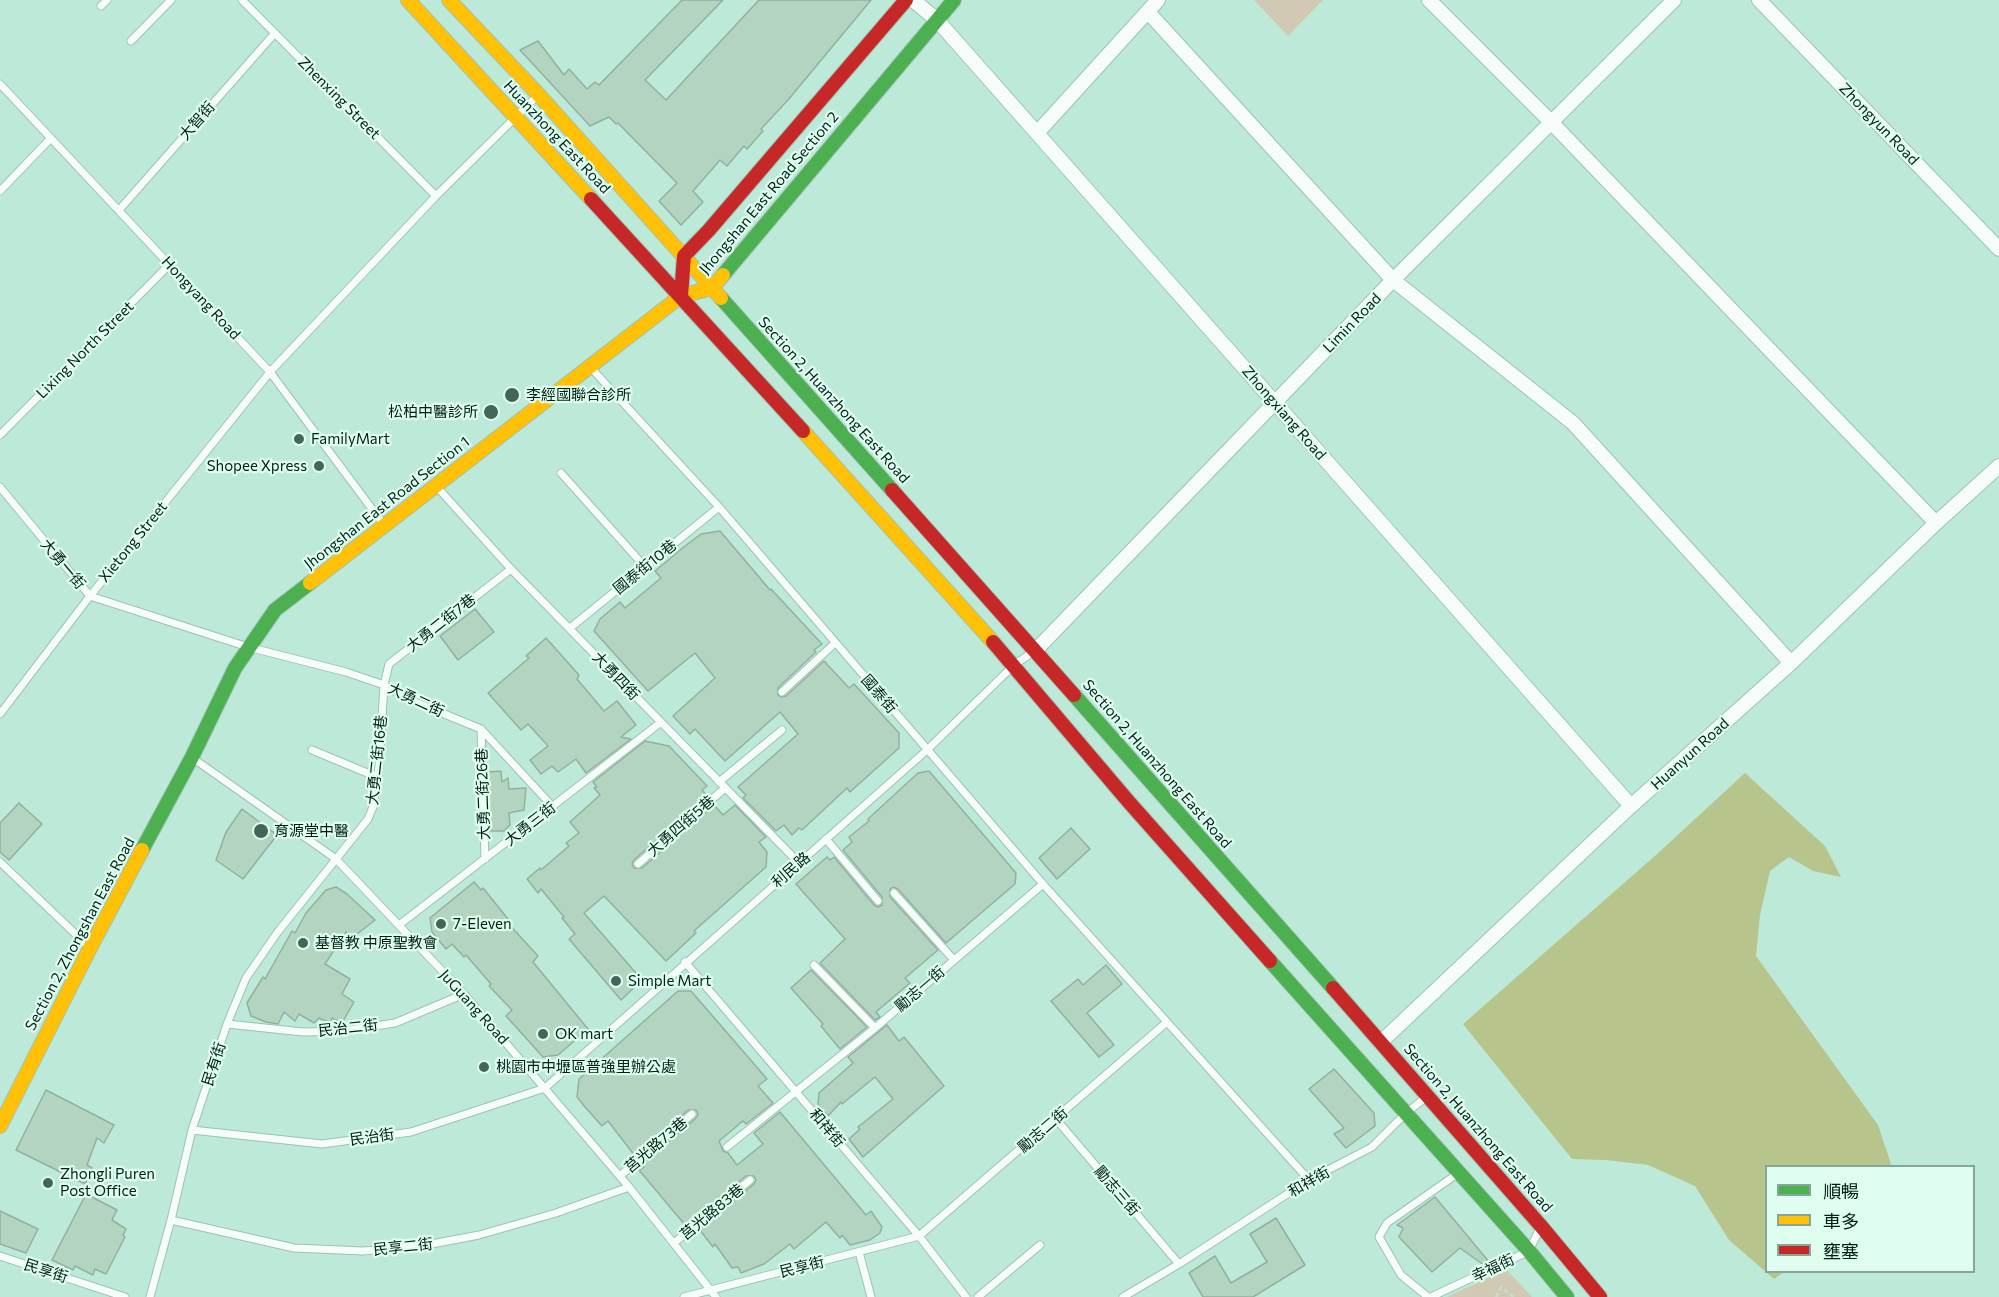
<!DOCTYPE html>
<meta charset="utf-8">
<style>
body{margin:0}
#map{position:relative;width:1999px;height:1297px;overflow:hidden;background:#bdead8;font-family:Commissioner,"Noto Sans TC",sans-serif}
canvas{display:block}
.legend{position:absolute;left:1765px;top:1165px;width:210px;height:108px;box-sizing:border-box;background:#dffef0;border:2px solid #86a699;margin:0;padding:8px 10px;list-style:none;font-size:18px;color:#002116}
.legend li{display:flex;align-items:center;gap:12px;height:30px}
.legend b{width:30px;border:2px solid #86a699}
</style>
<div id="map">
<canvas width="1999" height="1297"></canvas>
<ul class="legend">
<li><b style="height:8px;background:#4caf50"></b>順暢</li>
<li><b style="height:8px;background:#ffc107"></b>車多</li>
<li><b style="height:8px;background:#c62828"></b>壅塞</li>
</ul>
</div>
<script>
const c = document.querySelector('canvas').getContext('2d');
c.lineJoin = 'round';
function fill(path, color) { c.fillStyle = color; c.fill(path, 'evenodd'); }
const poly = rows => new Path2D(rows.map(r => 'M' + r).join(''));
function strokePath(path, color, width, dash) { c.strokeStyle = color; c.lineWidth = width; c.lineCap = dash ? 'butt' : 'round'; c.setLineDash(dash || []); c.stroke(path); }
function write(font, color, halo, rows, align = 'center') {
  c.font = font + ' Commissioner,"Noto Sans TC",sans-serif'; c.lineWidth = 4.5; c.setLineDash([]); c.textBaseline = 'middle'; c.strokeStyle = halo; c.fillStyle = color; for (const [text, x, y, turn = 0] of rows) {
    c.save(); c.translate(x, y); c.rotate((+turn || 0) * Math.PI / 180); c.textAlign = isNaN(turn) ? turn : align; if (halo) c.strokeText(text, 0, 0); c.fillText(text, 0, 0); c.restore();
  }
}
const green = poly([
 [1254,0,1323,0,1288,36],
 [1508,1271,1532,1297,1447,1297,1487,1278]
]);
const water = poly([
 [1745,773,1825,846,1841,877,1813,871,1789,857,1770,871,1760,915,1756,956,1878,1125,1891,1164,1888,1166,1766,1166,1766,1272,1784,1272,1774,1279,1729,1240,1695,1186,1648,1165,1606,1160,1572,1159,1463,1024,1656,855]
]);
const building = poly([
 [682,0,723,0,645,80,666,100,759,0,871,0,788,100,761,129,763,131,747,149,744,146,727,166,720,160,693,191,703,202,681,225,659,201,677,183,618,123,616,124,609,117,590,126,520,50,538,41,564,75,569,69,587,89,595,82,599,85,682,0],
 [720,531,770,590,771,589,822,644,814,650,816,652,778,688,778,695,781,697,786,696,824,661,849,688,854,684,899,733,899,748,850,792,847,788,802,830,799,828,792,835,784,825,776,831,743,798,746,795,738,787,798,734,780,712,725,761,695,729,690,734,673,716,715,678,695,653,648,691,594,631,600,619,620,602,625,608,661,578,655,571,685,546,701,534,720,531],
 [475,609,494,632,458,660,440,636,475,609],
 [546,638,579,675,577,679,604,711,617,701,636,725,621,737,631,739,586,773,576,759,558,772,552,766,541,774,530,760,548,746,528,724,521,730,488,693,529,658,526,656,546,638],
 [645,741,669,746,707,786,702,790,707,796,634,860,632,864,634,868,642,868,714,805,723,815,735,805,766,837,759,842,767,852,766,867,694,931,696,933,666,961,604,896,584,913,642,980,621,1000,569,939,575,934,562,918,564,917,541,889,538,893,527,879,540,868,541,870,569,846,566,843,579,833,570,822,600,795,594,788,597,787,593,782,645,741],
 [501,771,502,782,508,778,509,789,526,788,524,810,509,813,510,825,504,831,490,831,488,772,501,771],
 [929,771,1016,873,1015,884,946,943,898,889,893,887,890,889,890,897,938,950,905,978,910,983,876,1012,880,1017,875,1020,820,963,845,939,796,884,827,857,830,860,834,857,874,905,878,907,882,905,882,897,843,850,852,842,849,837,869,821,868,819,918,773,929,771],
 [19,803,42,824,9,860,0,852,0,823,19,803],
 [242,809,277,835,243,879,216,860,226,832,242,809],
 [1071,828,1090,849,1057,879,1039,858,1071,828],
 [474,882,481,890,483,888,508,919,506,921,538,956,533,962,588,1029,558,1055,543,1057,506,1016,512,1010,489,986,491,984,466,955,464,957,452,944,446,949,432,932,430,918,474,882],
 [336,887,347,894,375,920,352,938,346,932,325,964,350,979,342,994,354,1002,342,1023,332,1018,330,1023,319,1018,314,1023,299,1014,295,1021,284,1012,278,1024,266,1022,251,1016,247,1003,263,977,265,979,292,931,295,933,306,913,326,890,336,887],
 [1106,965,1122,984,1087,1013,1114,1045,1099,1057,1051,1001,1078,979,1083,985,1106,965],
 [811,970,867,1027,840,1049,821,1026,823,1024,791,988,811,970],
 [678,991,691,991,767,1079,758,1086,773,1103,746,1124,743,1121,719,1141,723,1151,728,1153,737,1165,763,1144,754,1133,780,1112,866,1215,871,1211,882,1227,880,1233,870,1240,850,1245,842,1235,840,1238,826,1222,794,1249,790,1244,764,1264,741,1273,738,1267,732,1268,715,1244,713,1247,699,1229,754,1184,756,1180,754,1176,746,1176,685,1225,639,1170,644,1167,642,1164,696,1118,698,1114,696,1110,688,1110,635,1156,608,1121,602,1126,585,1107,577,1097,579,1079,678,991],
 [887,1025,899,1041,904,1037,944,1086,863,1157,849,1139,860,1129,858,1127,893,1099,875,1077,842,1104,841,1102,828,1116,818,1104,819,1093,853,1063,848,1057,887,1025],
 [1334,1069,1374,1113,1375,1126,1346,1148,1334,1134,1344,1128,1309,1089,1334,1069],
 [46,1090,114,1125,104,1143,97,1138,87,1165,92,1168,85,1184,16,1150,46,1090],
 [86,1194,117,1210,112,1220,126,1229,123,1235,125,1237,106,1274,95,1269,93,1275,75,1266,73,1270,52,1260,86,1194],
 [1435,1197,1490,1263,1485,1266,1460,1248,1432,1272,1399,1237,1403,1228,1397,1225,1435,1197],
 [0,1211,38,1229,26,1253,0,1244,0,1211],
 [1276,1218,1305,1265,1253,1297,1203,1297,1189,1273,1215,1256,1231,1283,1267,1262,1250,1234,1276,1218]
]);
const path = poly([
 [1496,1297,1501,1287,1514,1297]
]);
const lane = poly([
 [242,0,436,196],
 [101,6,107,0],
 [131,41,171,0],
 [0,84,270,372,384,525],
 [0,191,50,139],
 [120,209,275,33],
 [592,369,719,507,1043,884,1309,1180],
 [0,435,170,264],
 [561,473,645,567],
 [0,487,90,596,248,647,346,672,384,685,410,700,481,729,553,807],
 [437,487,511,569,799,863],
 [570,628,719,507],
 [782,692,835,643],
 [0,714,90,596,270,372,436,196,537,96],
 [481,729,485,859],
 [312,750,377,777],
 [194,759,336,859,464,994,629,1187,716,1297],
 [719,782,782,730],
 [826,839,878,901],
 [0,862,88,946],
 [638,864,725,788],
 [894,893,954,960],
 [399,925,660,723],
 [685,962,919,1236,966,1297],
 [814,965,875,1028],
 [227,1024,303,1032,343,1031,395,1023,464,994],
 [1056,1119,1179,1264],
 [192,1130,322,1144,411,1132,545,1088,927,750,1014,665,1033,652],
 [727,1147,875,1028,1043,884],
 [620,1176,692,1114],
 [171,1220,294,1248,363,1251,421,1246,479,1235,556,1213,629,1187],
 [674,1243,750,1180],
 [859,1252,871,1297],
 [0,1256,125,1297],
 [150,1297,171,1220,192,1130,227,1024,246,978,277,933,368,819,373,807,379,766,384,685,389,664,511,569],
 [684,1297,919,1236,1167,1022],
 [978,1297,1040,1245],
 [1123,1297,1179,1264,1309,1180,1372,1147,1405,1114,1425,1098],
 [1428,1297,1401,1275,1379,1237,1387,1223,1457,1174],
 [1431,1297,1529,1251,1540,1228]
]);
const street = poly([
 [913,0,937,20,1631,806],
 [1429,0,1551,122,1936,523],
 [1759,0,1999,249],
 [1148,12,1393,280,1573,423,1791,663],
 [1037,133,1158,0],
 [1035,651,1393,280,1674,0],
 [1381,1042,1631,806,1791,663,1936,523,1999,466]
]);
const fast = poly([
 [723,275,954,0],
 [721,298,892,490],
 [1074,695,1333,988],
 [142,850,192,757,235,668,275,610,310,583],
 [1270,961,1529,1251,1567,1297]
]);
const slow = poly([
 [408,0,591,199],
 [449,0,538,94,721,298],
 [803,431,993,642],
 [310,583,681,296,712,288,723,275],
 [0,1126,90,948,142,850]
]);
const jam = poly([
 [591,199,803,431],
 [681,296,684,256,709,230,906,0],
 [892,490,1074,695],
 [993,642,1128,801,1270,961],
 [1333,988,1541,1226,1600,1297]
]);
const markers = [
 [512,395,8,"#42675a"],
 [491,412,8,"#42675a"],
 [299,439,6,"#42675a"],
 [319,466,6,"#42675a"],
 [261,831,8,"#42675a"],
 [441,924,6,"#42675a"],
 [303,943,6,"#42675a"],
 [616,981,6,"#42675a"],
 [543,1034,6,"#42675a"],
 [484,1067,6,"#42675a"],
 [48,1183,6,"#42675a"]
];
const streetNames = [
 ["Zhenxing Street",339,98,45],
 ["大智街",197,121,-49],
 ["Zhongyun Road",1879,124,46],
 ["Huanzhong East Road",557,137,47],
 ["Jhongshan East Road Section 2",769,193,-50],
 ["Hongyang Road",201,298,47],
 ["Limin Road",1352,323,-46],
 ["Lixing North Street",85,350,-45],
 ["Section 2, Huanzhong East Road",834,400,48],
 ["Zhongxiang Road",1284,413,49],
 ["Jhongshan East Road Section 1",387,503,-38],
 ["Xietong Street",133,542,-51],
 ["大勇一街",63,564,50],
 ["國泰街10巷",645,567,-39],
 ["大勇二街7巷",441,623,-38],
 ["大勇四街",616,676,46],
 ["國泰街",879,694,49],
 ["大勇二街",416,700,25],
 ["Huanyun Road",1690,754,-42],
 ["大勇二街16巷",377,760,-84],
 ["Section 2, Huanzhong East Road",1157,764,49],
 ["大勇二街26巷",483,794,-92],
 ["大勇三街",530,824,-38],
 ["大勇四街5巷",681,826,-41],
 ["利民路",791,870,-41],
 ["Section 2, Zhongshan East Road",80,934,-62],
 ["勵志一街",920,989,-41],
 ["JuGuang Road",474,1007,48],
 ["民治二街",348,1028,-6],
 ["民有街",214,1064,-72],
 ["和祥街",827,1128,50],
 ["Section 2, Huanzhong East Road",1478,1128,49],
 ["勵志二街",1043,1130,-41],
 ["民治街",372,1137,-8],
 ["莒光路73巷",656,1145,-40],
 ["和祥街",1309,1182,-30],
 ["勵志三街",1117,1191,49],
 ["莒光路83巷",712,1212,-40],
 ["民享二街",403,1247,-6],
 ["民享街",802,1267,-14],
 ["幸福街",1493,1268,-25],
 ["民享街",46,1271,18]
];
const poiNames = [
 ["李經國聯合診所",526,395],
 ["松柏中醫診所",478,412,"right"],
 ["FamilyMart",311,439],
 ["Shopee Xpress",307,466,"right"],
 ["育源堂中醫",274,831],
 ["7-Eleven",453,924],
 ["基督教 中原聖教會",315,943],
 ["Simple Mart",628,981],
 ["OK mart",555,1034],
 ["桃園市中壢區普強里辦公處",496,1067],
 ["Zhongli Puren",60,1174],
 ["Post Office",60,1191]
];
fill(green, '#d1c9b3');
fill(water, '#b7c48c');
fill(building, '#b4d4c2');
strokePath(building, '#92b09f', 1.5);
strokePath(lane, '#9ec2b4', 9);
strokePath(street, '#9ec2b4', 16);
strokePath(fast, '#9ec2b4', 16);
strokePath(slow, '#9ec2b4', 16);
strokePath(jam, '#9ec2b4', 16);
strokePath(path, '#cbdad4', 3, [4.5, 3]);
strokePath(lane, '#f5fcf9', 7);
strokePath(street, '#f5fcf9', 14);
strokePath(fast, '#4caf50', 14);
strokePath(slow, '#ffc107', 14);
strokePath(jam, '#c62828', 14);
for (const [x, y, r, color] of markers) { const dot = new Path2D(); dot.arc(x, y, r, 0, 2 * Math.PI); c.fillStyle = color; c.fill(dot); strokePath(dot, '#dffef0', 2); }
write('15px', '#002116', '#dffef0', streetNames);
write('15px', '#002116', '#dffef0', poiNames, 'left');
</script>
